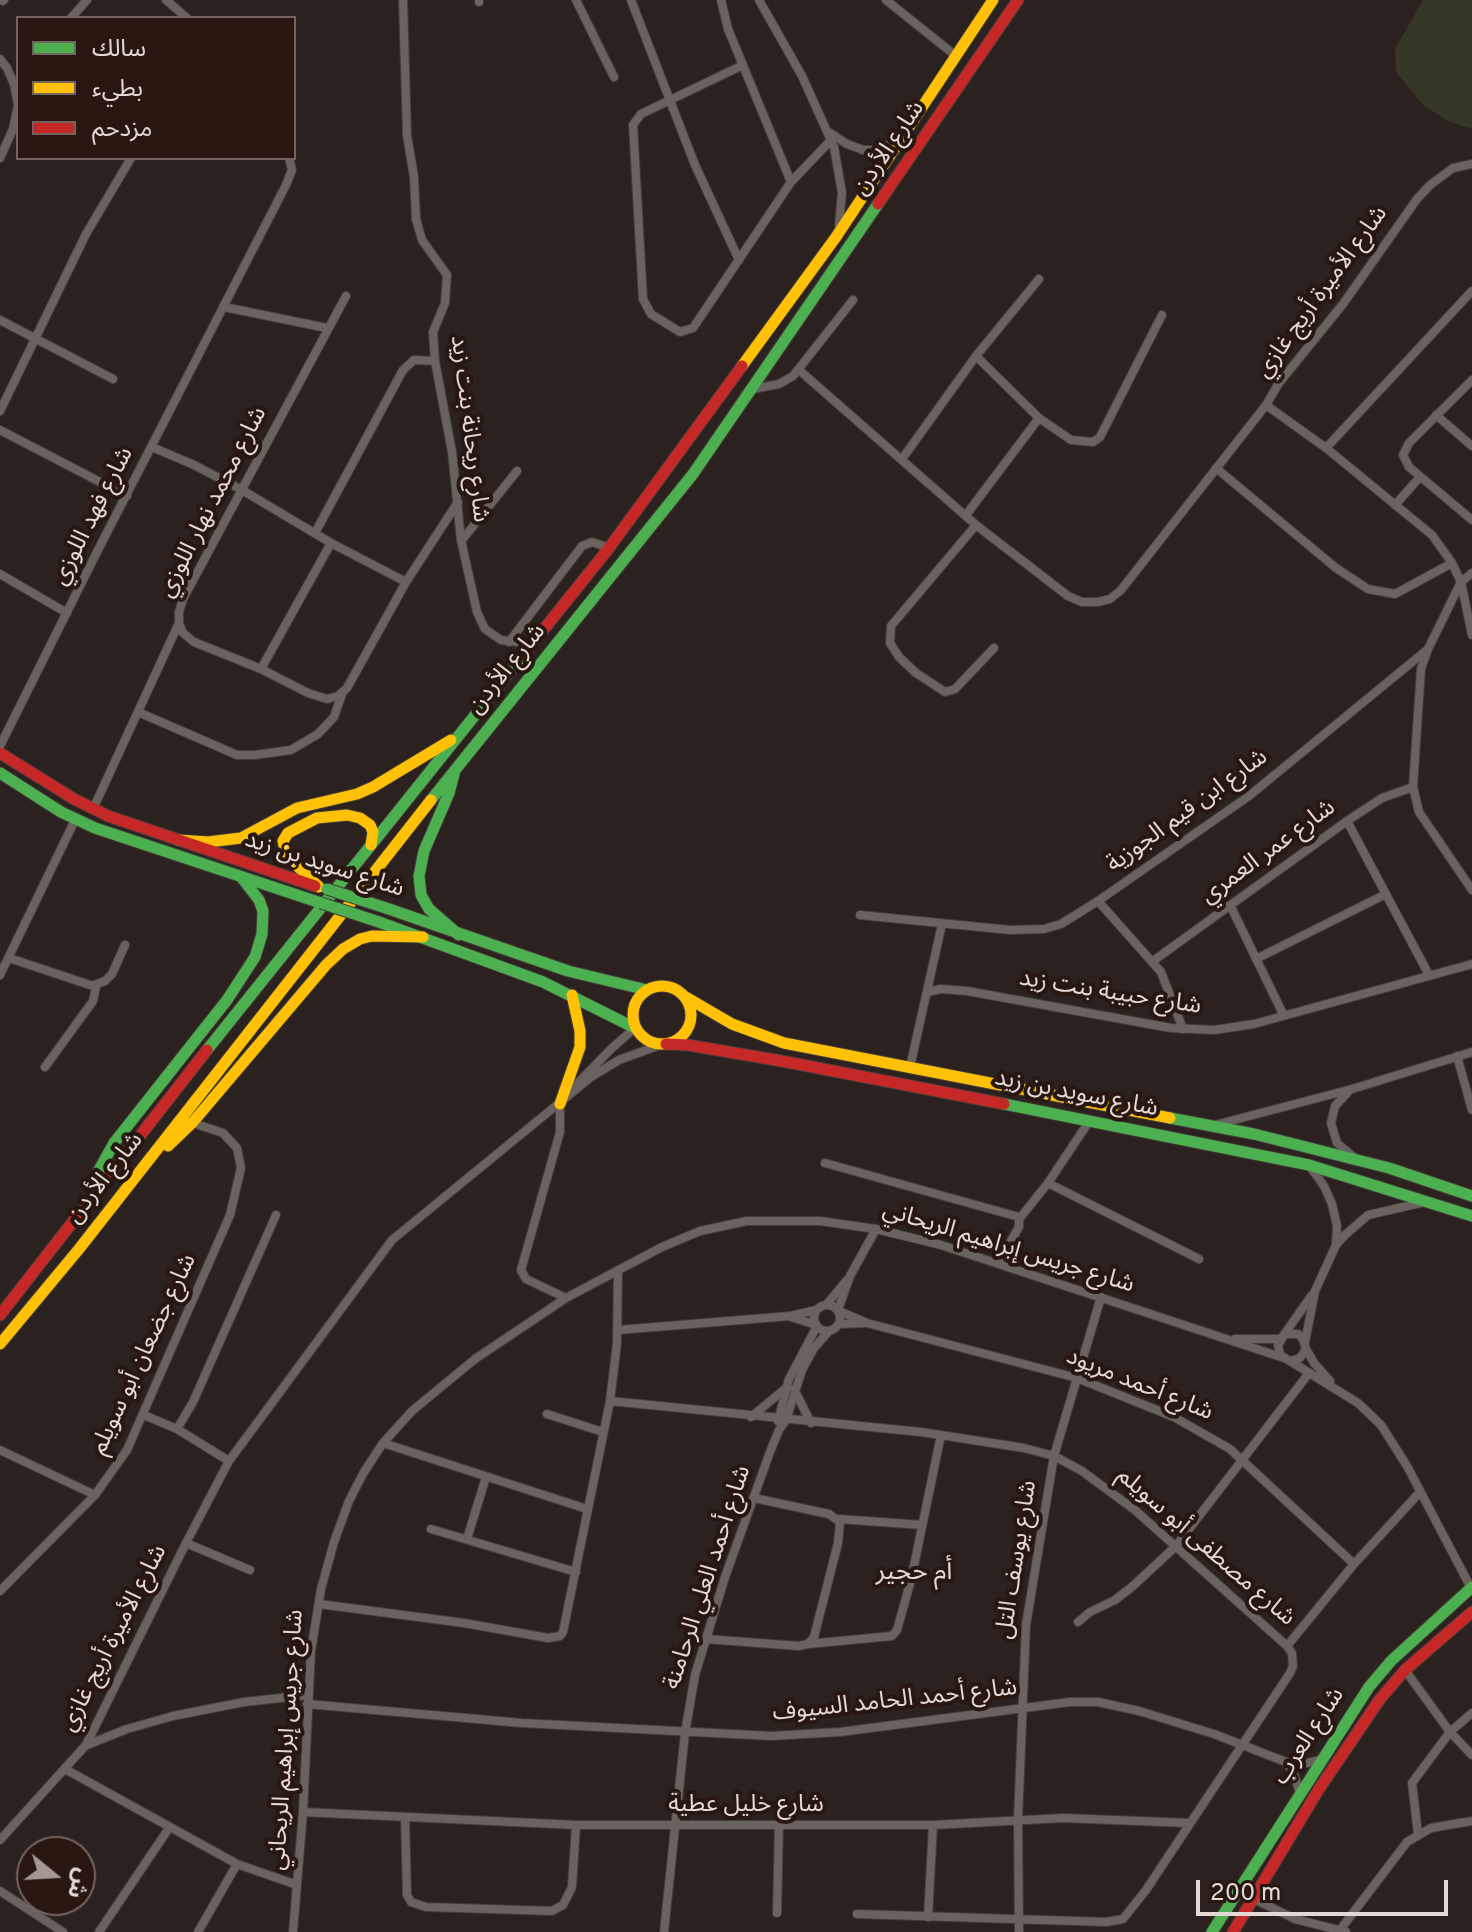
<!DOCTYPE html>
<meta charset="utf-8">
<style>
body{margin:0}
#map{position:relative;width:1472px;height:1932px;overflow:hidden;background:#2b221f;font-family:Overpass,"Noto Sans Arabic",sans-serif}
canvas{display:block}
.legend{position:absolute;left:16px;top:16px;width:280px;height:144px;box-sizing:border-box;background:#271710;border:2px solid #72645e;margin:0;padding:10px 14px;list-style:none;font-size:24px;color:#e3d8d3}
.legend li{display:flex;align-items:center;gap:16px;height:40px}
.legend b{width:40px;border:2px solid #72645e}
.north{position:absolute;left:16px;top:1836px;width:80px;height:80px;box-sizing:border-box;background:#271710;border:2px solid #72645e;border-radius:50%;rotate:108deg;font-size:22px;font-weight:700;line-height:32px;text-align:center;color:#e3d8d3}
.north::after{content:'';display:block;margin:auto;width:28px;height:36px;background:#a39894;clip-path:polygon(50% 0,100% 100%,50% 72%,0 100%)}
.scale{position:absolute;left:1196px;top:1880px;width:252px;height:36px;box-sizing:border-box;border:4px solid #e3d8d3;border-top:0;padding-left:10px;font-size:24px;line-height:28px;white-space:nowrap;color:#e3d8d3;-webkit-text-stroke:6px #271710;paint-order:stroke}
</style>
<div id="map">
<canvas width="1472" height="1932"></canvas>
<ul class="legend">
<li><b style="height:10px;background:#4caf50"></b>سالك</li>
<li><b style="height:10px;background:#ffc107"></b>بطيء</li>
<li><b style="height:10px;background:#c62828"></b>مزدحم</li>
</ul>
<div class="north">ش</div>
<div class="scale">200 m</div>
</div>
<script>
const c = document.querySelector('canvas').getContext('2d');
c.lineJoin = 'round';
function fill(path, color) { c.fillStyle = color; c.fill(path, 'evenodd'); }
const poly = rows => new Path2D(rows.map(r => 'M' + r).join(''));
function strokePath(path, color, width, dash) { c.strokeStyle = color; c.lineWidth = width; c.lineCap = dash ? 'butt' : 'round'; c.setLineDash(dash || []); c.stroke(path); }
function write(font, color, halo, rows, align = 'center') {
  c.font = font + ' Overpass,"Noto Sans Arabic",sans-serif'; c.lineWidth = 8; c.setLineDash([]); c.textBaseline = 'middle'; c.strokeStyle = halo; c.fillStyle = color; for (const [text, x, y, turn = 0] of rows) {
    c.save(); c.translate(x, y); c.rotate((+turn || 0) * Math.PI / 180); c.textAlign = isNaN(turn) ? turn : align; if (halo) c.strokeText(text, 0, 0); c.fillText(text, 0, 0); c.restore();
  }
}
const green = poly([
 [1423,0,1472,0,1472,129,1450,122,1424,106,1396,72,1395,49]
]);
const street = poly([
 [166,0,187,18],
 [403,0,407,135,414,177,416,219,422,240,447,275,445,303,433,332,435,361,452,452,461,540,477,612,485,629,501,640,532,644],
 [576,0,614,77],
 [631,0,695,165,739,260],
 [721,0,728,29,791,182,693,328,680,332,651,314,643,299,633,125,641,114,743,65],
 [759,0,802,76,834,147,842,193,839,225],
 [886,0,956,56],
 [3,1,4,0],
 [479,2,479,0],
 [71,18,87,0],
 [0,59,7,68,14,84,18,105,13,129,0,158],
 [827,131,847,144,863,150,876,150,895,142],
 [1472,164,1453,168,1430,185,1417,199,1343,304,1279,383,1266,405,1326,448,1432,535,1452,563,1461,582,1472,635],
 [791,182,832,139],
 [346,296,183,599,179,612,179,623,183,633,194,642,261,669,308,693,327,699,338,696,347,688,406,582,458,502],
 [224,307,327,328],
 [0,320,113,379],
 [976,356,1039,418,1071,440,1093,442,1100,437,1162,315],
 [799,370,976,525,1068,596,1082,602,1098,602,1110,599,1121,590,1266,405],
 [1472,380,1409,443,1403,455,1409,467,1472,520],
 [753,389,779,384,793,376,853,300],
 [0,411,86,234,131,158],
 [1436,415,1472,446],
 [0,430,127,496],
 [152,447,194,465,242,490,331,543,406,582],
 [1326,448,1472,291],
 [902,459,976,356,1039,279],
 [1216,468,1336,568,1368,589,1395,594,1452,563],
 [1395,505,1420,477],
 [966,515,1039,418],
 [976,525,891,626,890,643,899,657,916,673,945,692,955,689,994,648],
 [315,533,403,370,414,360,435,361],
 [462,540,517,471],
 [1472,573,1461,582,1428,649,1421,669,1413,787,1419,812,1472,890],
 [0,574,67,613],
 [509,642,582,546,592,542,609,548],
 [261,669,331,543],
 [138,712,237,755,255,755,291,750,318,734,334,717,342,694],
 [0,746,98,550,286,185,292,170,289,158],
 [93,809,179,623],
 [1347,821,1429,975],
 [1098,901,1161,972,1183,1029],
 [1230,905,1283,1014],
 [860,915,1010,930,1044,929,1061,924,1098,901,1249,796,1428,649],
 [9,958,96,987,93,1001,45,1067],
 [1256,959,1386,894],
 [1153,961,1347,821,1382,798,1413,787],
 [0,975,75,820],
 [94,985,105,981,112,974,125,945],
 [927,992,941,989,967,991,1171,1028,1214,1030,1254,1024,1472,964],
 [1457,1056,1472,1110],
 [910,1067,942,924],
 [574,1087,612,1048,635,1028],
 [1348,1092,1335,1106,1331,1123,1337,1143,1356,1159],
 [560,1104,560,1132,521,1270,526,1279,566,1298],
 [1215,1125,1352,1089,1472,1052],
 [825,1163,1019,1217,1019,1227,998,1263],
 [1309,1165,1324,1186,1332,1204,1337,1226,1336,1244],
 [1048,1183,1090,1120],
 [1020,1218,1048,1183,1199,1259],
 [827,1304,847,1280],
 '814 1318a13 13 0 1 1 26 0a13 13 0 1 1-26 0Z',
 [838,1310,850,1276,876,1229],
 [839,1311,867,1323,1077,1378,1174,1417,1230,1449,1354,1564],
 [791,1317,816,1325],
 [839,1324,866,1323],
 [618,1330,790,1316,816,1310],
 [1283,1336,1312,1295],
 [1235,1339,1280,1339],
 [1305,1342,1315,1291,1336,1245,1345,1235,1368,1215,1425,1202],
 [1306,1349,1300,1358,1290,1361,1280,1355,1278,1345,1285,1334,1298,1334,1303,1339,1306,1349,1314,1363,1330,1381],
 [1290,1361,1358,1403,1381,1425,1407,1466,1471,1588],
 [794,1389,811,1423],
 [610,1401,921,1432,1024,1448,1054,1456,1082,1471,1136,1511,1287,1646,1292,1653,1293,1666,1290,1673,1146,1890,1123,1919,1106,1922,857,1914],
 [547,1414,603,1432],
 [144,1415,177,1429,193,1402,276,1215],
 [751,1417,786,1388],
 [778,1421,789,1379,817,1326],
 [177,1429,229,1461],
 [383,1443,587,1509],
 [0,1450,95,1495],
 [839,1519,922,1525],
 [431,1529,576,1572],
 [467,1539,486,1477],
 [186,1543,229,1461,392,1240,591,1077,619,1060,660,1045],
 [0,1591,95,1495,127,1450,230,1215,241,1168,237,1148,223,1133,190,1122],
 [319,1604,464,1623,548,1638,560,1636,563,1632,610,1401,617,1343,618,1270],
 [1078,1622,1090,1612,1115,1600,1133,1586,1176,1546,1309,1373],
 [706,1639,799,1646,808,1644,814,1637,838,1543,840,1522,829,1514,754,1498],
 [808,1644,892,1636,897,1630,911,1580,941,1435],
 [1287,1646,1354,1564,1420,1492],
 [1405,1670,1450,1732,1472,1755],
 [307,1704,522,1723,771,1736,840,1732,1070,1702,1098,1702,1139,1711,1214,1734,1286,1762,1303,1764,1320,1760],
 [87,1745,127,1729,173,1716,244,1702,308,1695],
 [1287,1763,1295,1777,1300,1794],
 [65,1769,237,1864,297,1885],
 [303,1812,576,1825,933,1825,1063,1818,1189,1823],
 [405,1818,407,1895,411,1902,426,1907,552,1911,563,1905,572,1887,576,1825],
 [1418,1834,1412,1783,1450,1732,1472,1713],
 [0,1840,86,1745,186,1543,250,1570],
 [0,1891,63,1932],
 [1254,1899,1295,1919,1346,1932],
 [777,1913,779,1825],
 [928,1917,933,1825],
 [1340,1930,1407,1842,1431,1828,1472,1821],
 [99,1932,169,1828],
 [198,1932,237,1864],
 [293,1932,303,1812,311,1651,321,1589,334,1542,349,1501,364,1472,383,1443,412,1411,475,1359,566,1298,662,1247,700,1231,747,1221,820,1221,876,1229,941,1245,1284,1358],
 [664,1932,685,1733,695,1675,725,1577,770,1452,779,1430,786,1420,802,1370,814,1348,829,1331],
 [1019,1932,1018,1819,1026,1625,1054,1456,1101,1297]
]);
const fast = poly([
 [0,773,61,812,95,828,321,903],
 [454,774,449,793,424,851,419,876,421,895,429,909,459,935],
 [431,800,693,474,878,204],
 [386,908,568,971,647,990],
 [379,922,543,982,635,1028],
 [207,1050,524,654],
 [1004,1104,1309,1165,1472,1216],
 [1170,1118,1254,1134,1389,1168,1472,1196],
 [96,1195,98,1172,114,1143,227,1000,255,957,262,934,263,911,259,900,242,878],
 [1212,1932,1369,1687,1391,1661,1472,1587]
]);
const slow = poly([
 [742,366,836,237,993,0],
 [178,840,208,842,241,838,297,808,357,794,373,787,451,740],
 [319,887,286,855,283,841,288,833,317,818,347,815,360,818,370,825,373,832,371,845],
 '633 1015a29 29 0 1 1 58 0a29 29 0 1 1-58 0Z',
 [684,996,732,1024,784,1043,1170,1118],
 [560,1104,580,1047,580,1031,572,995],
 [168,1146,193,1122,326,965,343,949,360,939,372,936,423,937],
 [0,1344,79,1249,431,800]
]);
const jam = poly([
 [878,204,1018,0],
 [524,654,609,548,742,366],
 [0,753,74,799,108,816,315,886],
 [666,1044,688,1045,787,1062,1004,1104],
 [0,1315,207,1050],
 [1233,1932,1319,1789,1380,1699,1405,1670,1472,1612]
]);
const fastBridge = poly([
 [327,889,386,908],
 [321,903,379,922]
]);
const streetNames = [
 ["شارع الأردن",890,149,-56],
 ["شارع الأميرة أريج غازي",1323,293,-54],
 ["شارع ريحانة بنت زيد",468,429,83],
 ["شارع محمد نهار اللوزي",214,503,-63],
 ["شارع فهد اللوزي",94,517,-63],
 ["شارع الأردن",508,670,-51],
 ["شارع ابن قيم الجوزية",1188,812,-36],
 ["شارع عمر العمري",1269,853,-36],
 ["شارع سويد بن زيد",324,866,18],
 ["شارع حبيبة بنت زيد",1110,994,9],
 ["شارع سويد بن زيد",1076,1095,11],
 ["شارع الأردن",106,1179,-52],
 ["شارع جريس إبراهيم الريحاني",1008,1249,17],
 ["شارع جضعان أبو سويلم",145,1355,-65],
 ["شارع أحمد مريود",1139,1386,22],
 ["شارع مصطفى أبو سويلم",1205,1548,41],
 ["شارع يوسف التل",1018,1560,-81],
 ["شارع أحمد العلي الرحامنة",709,1578,-72],
 ["شارع الأميرة أريج غازي",115,1639,-63],
 ["شارع أحمد الحامد السيوف",895,1702,-6],
 ["شارع العرب",1310,1737,-57],
 ["شارع جريس إبراهيم الريحاني",288,1740,-86],
 ["شارع خليل عطية",746,1806]
];
const neighbourhoodNames = [
 ["أم حجير",914,1574]
];
fill(green, '#343725');
strokePath(street, '#453d39', 10);
strokePath(fast, '#453d39', 13);
strokePath(slow, '#453d39', 13);
strokePath(jam, '#453d39', 13);
strokePath(street, '#69625e', 8);
strokePath(fast, '#4caf50', 11);
strokePath(slow, '#ffc107', 11);
strokePath(jam, '#c62828', 11);
strokePath(fastBridge, '#453d39', 13, []);
strokePath(fastBridge, '#4caf50', 11);
write('24px', '#e3d8d3', '#271710', streetNames);
write('26px', '#e3d8d3', '#271710', neighbourhoodNames);
</script>
